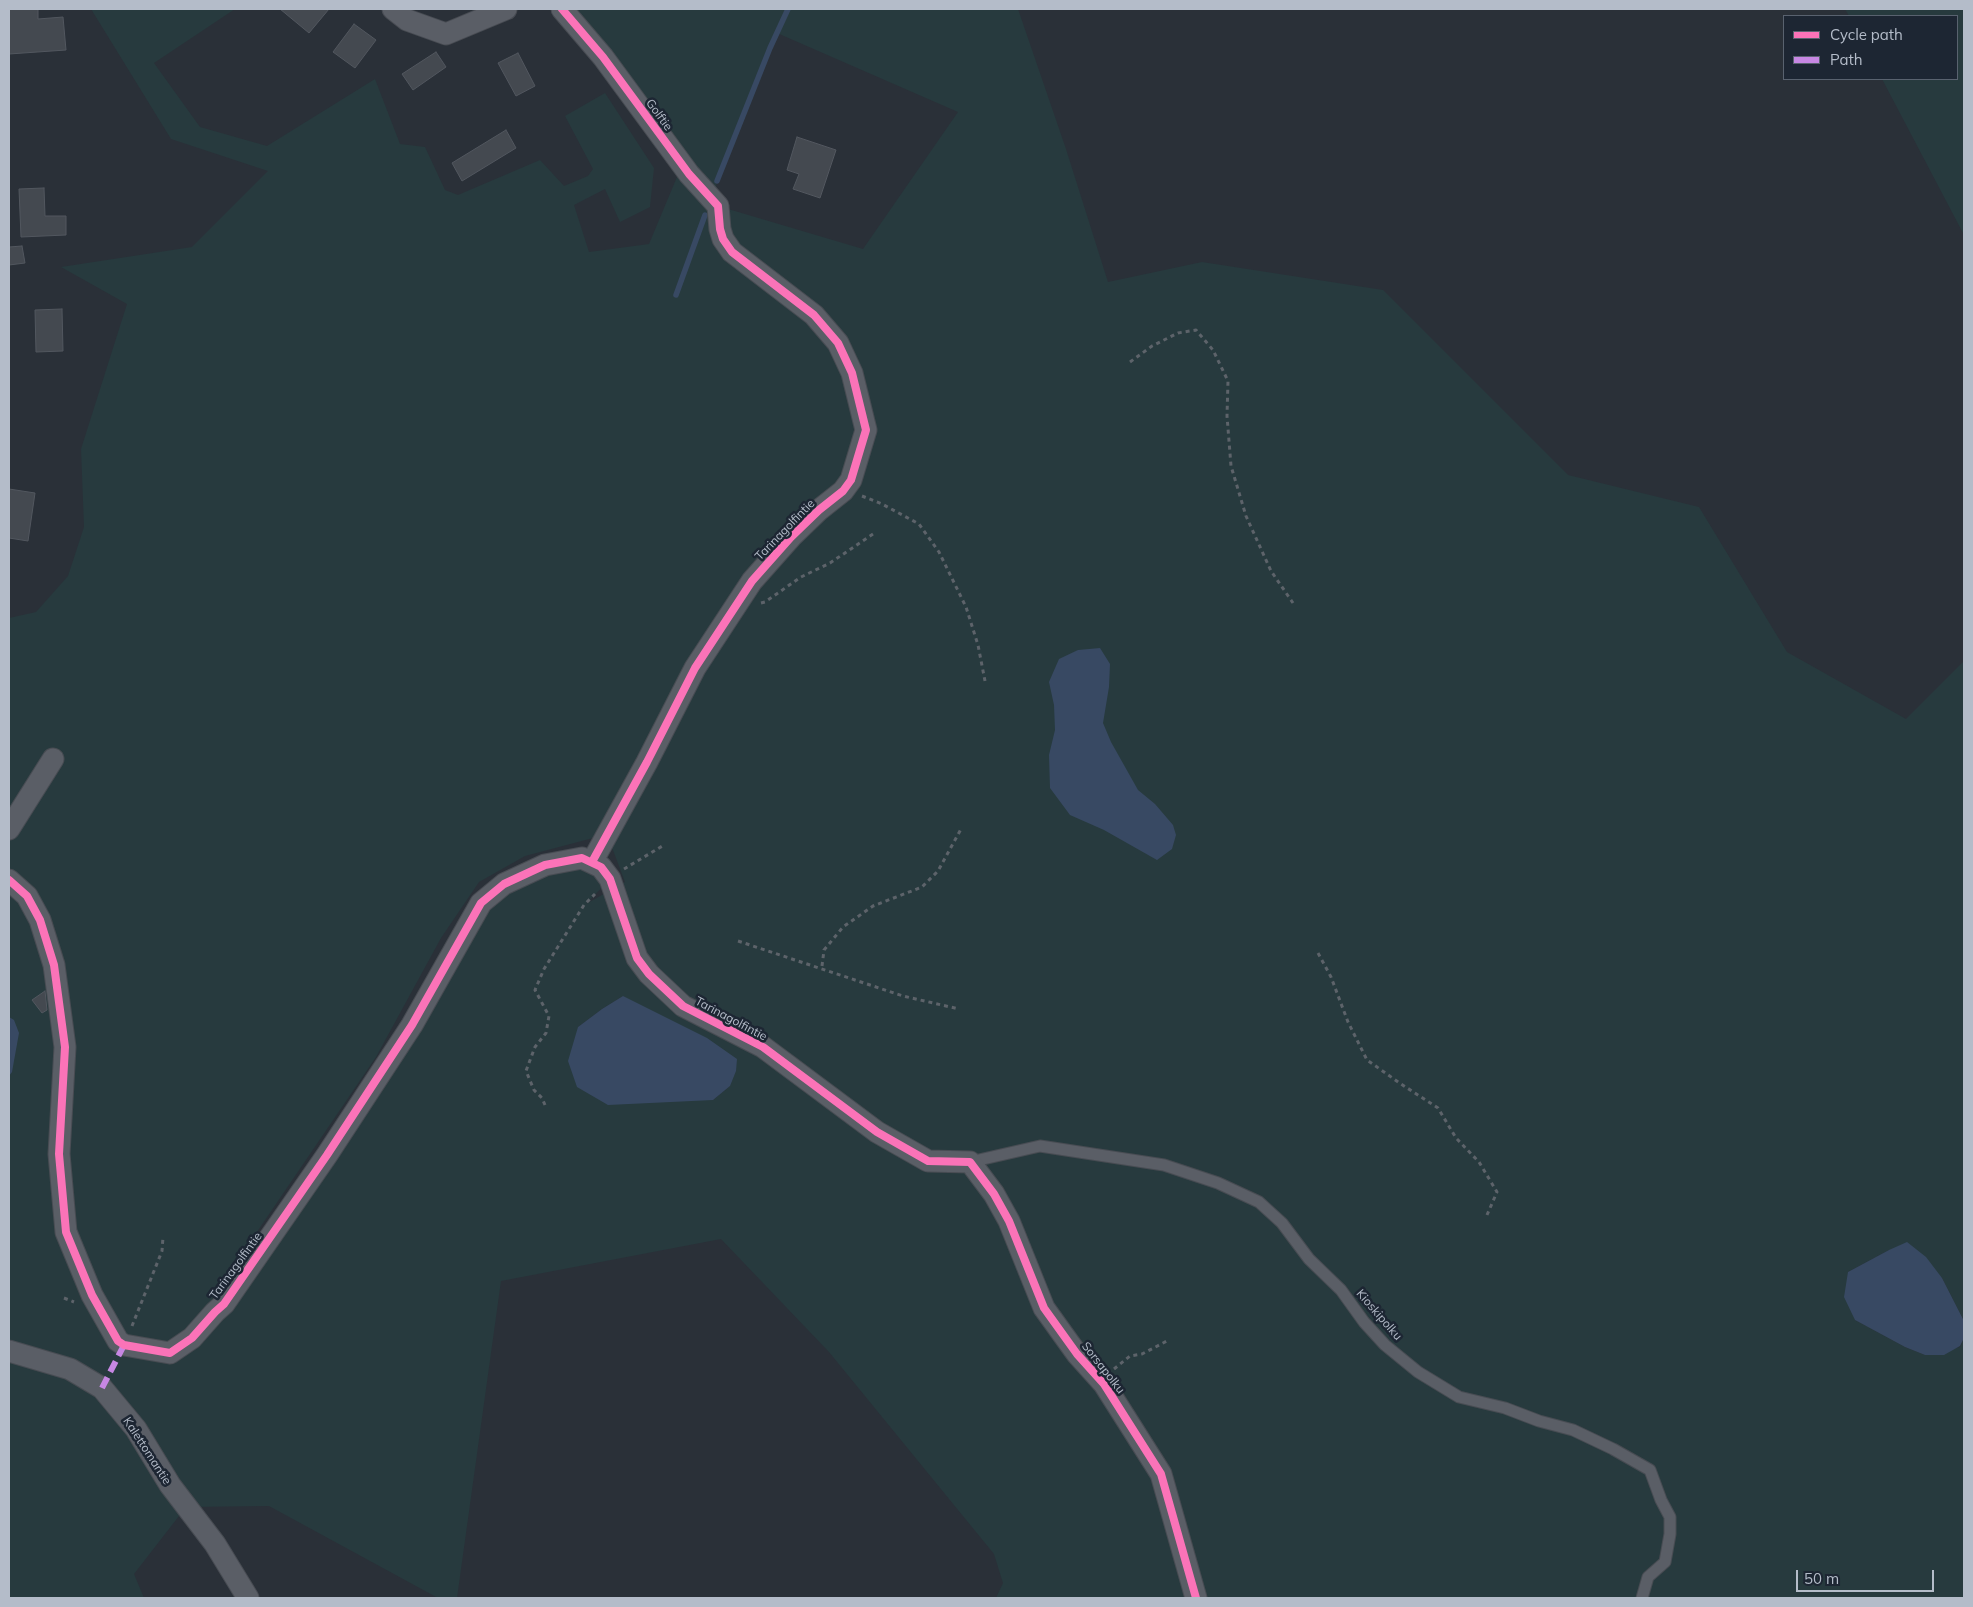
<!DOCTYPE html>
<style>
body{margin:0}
#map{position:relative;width:1973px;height:1607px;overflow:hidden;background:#2a3038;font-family:Mulish,sans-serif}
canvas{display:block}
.frame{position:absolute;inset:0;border:10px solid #b4bcc9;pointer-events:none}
.legend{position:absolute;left:1783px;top:15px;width:175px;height:65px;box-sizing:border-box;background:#1d2633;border:1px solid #59626f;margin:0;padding:6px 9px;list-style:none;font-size:15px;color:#b4bcc9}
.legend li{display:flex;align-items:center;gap:10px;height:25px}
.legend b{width:25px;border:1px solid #59626f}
.scale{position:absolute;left:1796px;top:1570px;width:138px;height:22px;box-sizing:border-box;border:2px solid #b4bcc9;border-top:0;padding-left:6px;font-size:15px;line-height:18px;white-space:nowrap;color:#b4bcc9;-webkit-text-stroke:4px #1d2633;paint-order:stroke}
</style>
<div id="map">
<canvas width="1973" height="1607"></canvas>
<div class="frame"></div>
<ul class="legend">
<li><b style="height:6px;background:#fb73b8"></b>Cycle path</li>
<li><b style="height:6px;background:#c787e3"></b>Path</li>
</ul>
<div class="scale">50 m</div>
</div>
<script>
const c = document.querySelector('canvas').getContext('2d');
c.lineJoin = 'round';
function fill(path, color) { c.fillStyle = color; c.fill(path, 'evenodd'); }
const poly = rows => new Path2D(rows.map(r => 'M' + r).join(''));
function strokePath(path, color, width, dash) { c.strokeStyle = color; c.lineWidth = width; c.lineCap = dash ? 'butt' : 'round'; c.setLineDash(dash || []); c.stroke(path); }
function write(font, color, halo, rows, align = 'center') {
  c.font = font + ' Mulish,sans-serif'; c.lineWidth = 5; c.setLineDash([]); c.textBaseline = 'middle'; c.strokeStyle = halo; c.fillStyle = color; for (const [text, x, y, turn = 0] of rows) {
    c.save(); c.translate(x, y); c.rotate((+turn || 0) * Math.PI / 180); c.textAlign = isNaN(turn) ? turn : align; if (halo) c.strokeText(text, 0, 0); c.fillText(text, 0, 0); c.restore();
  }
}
const green = poly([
 [91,9,235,9,154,63,200,127,267,146,375,79,400,144,425,147,445,190,458,195,540,160,564,186,588,176,593,169,565,116,605,93,654,168,650,207,620,222,605,189,574,205,589,252,649,244,682,165,562,9,1018,9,1066,149,1108,282,1202,262,1383,290,1568,475,1699,507,1787,652,1906,719,1964,661,1964,1321,1942,1278,1889,1250,1848,1272,1855,1320,1905,1347,1925,1355,1960,1347,1964,1338,1964,1598,996,1598,1003,1583,994,1554,829,1352,721,1239,501,1281,457,1598,438,1598,269,1506,186,1507,134,1574,144,1598,9,1598,9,618,36,612,68,576,84,527,81,449,127,304,61,267,192,247,268,171,171,139],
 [777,33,958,112,863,249,718,206,716,182],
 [593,838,613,850,625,882,586,904,610,879,582,858,481,903,215,1311,212,1294,229,1273,376,1057,441,938,479,882,525,856],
 [623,996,730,1086,713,1100,578,1027,602,1009],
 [1845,9,1964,9,1964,235,1882,79,1957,79,1957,16,1849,16]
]);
const water = poly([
 [1100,648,1110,664,1109,687,1103,723,1111,742,1138,790,1155,804,1173,825,1176,835,1172,849,1157,860,1104,830,1070,815,1050,788,1049,755,1055,730,1054,705,1049,682,1059,659,1078,650],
 [623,996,707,1038,737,1059,736,1071,730,1086,713,1100,608,1105,577,1087,568,1061,578,1027,602,1009],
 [9,1017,14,1020,19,1033,12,1072,9,1076],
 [1907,1242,1926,1257,1942,1278,1964,1321,1964,1338,1960,1346,1944,1355,1925,1355,1905,1347,1855,1320,1844,1297,1848,1272,1889,1250]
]);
const stream = poly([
 [717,181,770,48,788,9],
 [676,295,705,215]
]);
const building = poly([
 [9,9,38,9,38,19,63,17,66,50,9,54,9,9],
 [280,9,329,9,309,33,280,9],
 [354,24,376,40,355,68,333,52,354,24],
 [436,52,446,67,413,90,402,74,436,52],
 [518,53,535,86,516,96,498,63,518,53],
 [506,130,516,148,462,181,452,163,506,130],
 [797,137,836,150,820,198,793,189,799,174,787,170,797,137],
 [44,188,45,216,66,216,66,235,21,237,19,189,44,188],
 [22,246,25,263,9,265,9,247,22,246],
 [62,309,63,351,36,352,35,310,62,309],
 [9,489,35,493,28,541,9,538,9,489],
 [45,991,47,1010,42,1013,32,1000,45,991]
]);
const path = poly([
 [1130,362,1152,346,1178,333,1196,330,1213,350,1228,381,1227,416,1231,466,1246,516,1271,571,1293,603],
 [862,496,882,504,919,524,939,552,966,607,978,645,985,681],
 [761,603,765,602,801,577,830,563,873,534],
 [624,869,664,845],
 [738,941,903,996,959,1009],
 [1318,953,1331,977,1348,1022,1367,1060,1401,1084,1438,1108,1456,1138,1479,1162,1497,1192,1487,1215],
 [822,966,824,950,843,927,873,906,922,887,938,871,961,829],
 [545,1105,542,1098,534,1090,526,1071,535,1047,546,1033,549,1016,535,990,544,969,584,905,595,894],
 [64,1298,74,1302],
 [132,1326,162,1251,163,1237],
 [1114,1369,1130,1356,1142,1354,1167,1341]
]);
const service = poly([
 [970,1162,1040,1146,1164,1165,1218,1183,1259,1202,1282,1223,1309,1259,1341,1290,1364,1322,1385,1345,1418,1372,1459,1397,1505,1408,1539,1421,1573,1430,1613,1449,1650,1470,1661,1500,1670,1517,1670,1534,1665,1562,1648,1577,1642,1598]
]);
const minor = poly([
 [393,9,407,20,446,34,506,9],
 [562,9,603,57,689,174,718,206,720,229,723,239,732,252,814,315,838,343,852,373,866,430,851,480,843,491,819,510,791,537,752,581,695,668,647,762,592,862],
 [9,829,53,759],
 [9,880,27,896,40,920,54,965,65,1047,59,1154,66,1232,92,1295,118,1341,124,1345,170,1353,192,1338,215,1312,224,1304,327,1155,412,1025,481,903,504,884,545,865,582,858,601,867,610,879,637,958,649,974,683,1006,763,1047,877,1132,928,1161,970,1162,994,1194,1009,1221,1044,1308,1077,1354,1104,1384,1161,1474,1196,1598],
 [9,1351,70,1369,102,1388,136,1429,170,1485,215,1544,248,1598]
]);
const quiet = poly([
 [102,1388,124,1345]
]);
const cycleway = poly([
 [562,9,603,57,689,174,718,206,720,229,723,239,732,252,814,315,838,343,852,373,866,430,851,480,843,491,819,510,791,537,752,581,695,668,647,762,592,862],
 [9,880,27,896,40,920,54,965,65,1047,59,1154,66,1232,92,1295,118,1341,124,1345,170,1353,192,1338,215,1312,224,1304,327,1155,412,1025,481,903,504,884,545,865,582,858,601,867,610,879,637,958,649,974,683,1006,763,1047,877,1132,928,1161,970,1162,994,1194,1009,1221,1044,1308,1077,1354,1104,1384,1161,1474,1196,1598]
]);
const streetNames = [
 ["Golftie",659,115,54],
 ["Tarinagolfintie",785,530,-46],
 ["Tarinagolfintie",731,1019,28],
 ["Tarinagolfintie",236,1266,-54],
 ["Kioskipolku",1379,1315,49],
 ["Sorsapolku",1103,1368,52],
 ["Kalettomantie",147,1451,57]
];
fill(green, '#273a3e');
fill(water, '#384963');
strokePath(stream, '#384963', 5.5);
fill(building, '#444950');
strokePath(building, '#52575f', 1);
strokePath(service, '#484c53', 13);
strokePath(minor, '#484c53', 23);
strokePath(path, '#5d636a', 3, [4, 4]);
strokePath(service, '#5a5e66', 11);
strokePath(minor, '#5a5e66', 21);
strokePath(quiet, '#c787e3', 6, [12, 6]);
strokePath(cycleway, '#fb73b8', 8);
write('12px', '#b4bcc9', '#1d2633', streetNames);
</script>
